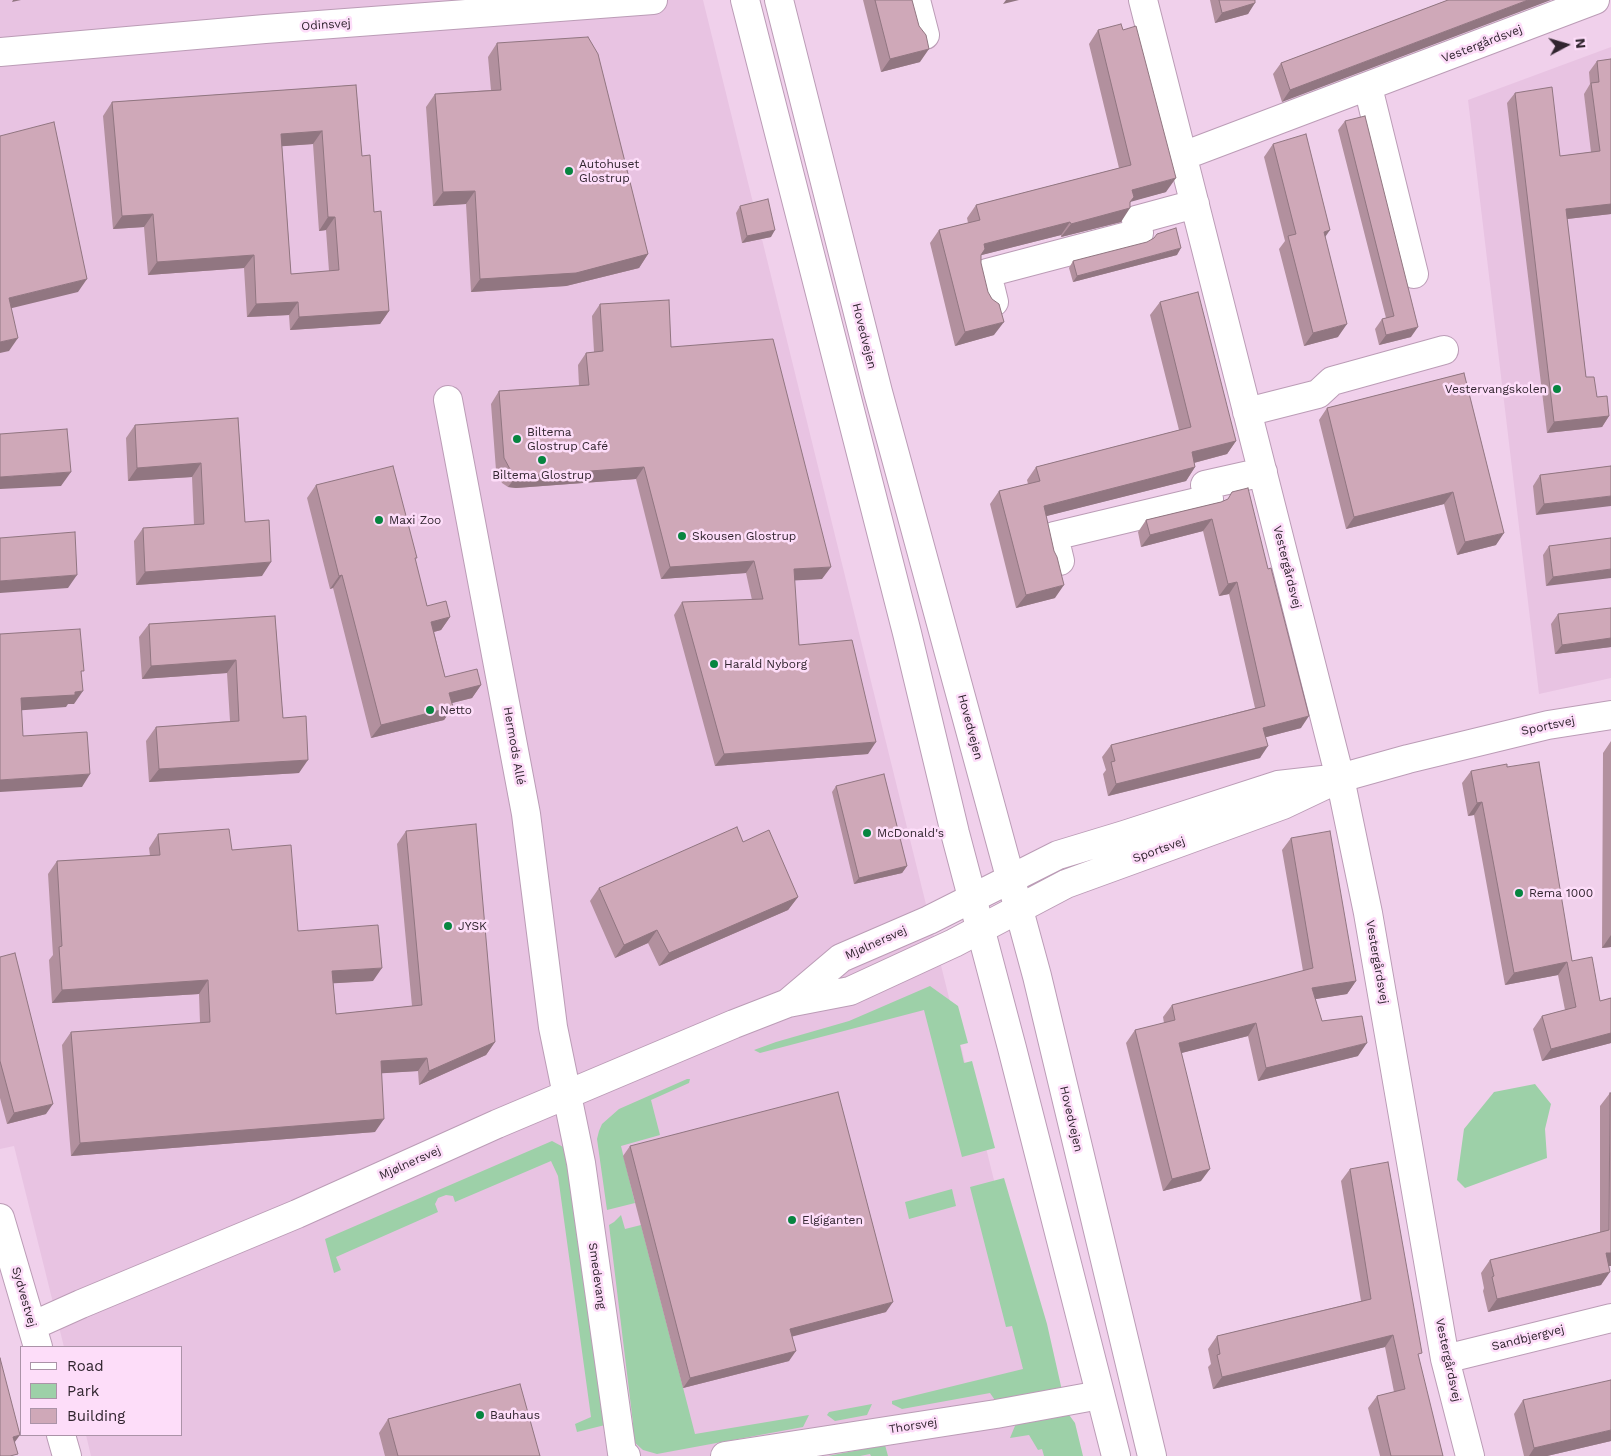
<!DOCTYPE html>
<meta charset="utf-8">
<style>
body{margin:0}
#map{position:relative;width:1611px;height:1456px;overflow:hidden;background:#f0d0eb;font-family:"Work Sans",sans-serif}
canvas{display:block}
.legend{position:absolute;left:20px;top:1346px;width:162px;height:90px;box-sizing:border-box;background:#fdddf9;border:1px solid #ab93a8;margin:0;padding:6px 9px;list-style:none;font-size:15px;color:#31252f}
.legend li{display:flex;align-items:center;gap:10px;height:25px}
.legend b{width:25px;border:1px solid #ab93a8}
.north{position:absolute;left:1541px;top:20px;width:50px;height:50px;-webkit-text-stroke:4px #fdddf9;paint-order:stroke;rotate:84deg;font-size:14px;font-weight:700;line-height:20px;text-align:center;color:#31252f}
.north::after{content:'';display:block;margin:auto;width:18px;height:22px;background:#31252f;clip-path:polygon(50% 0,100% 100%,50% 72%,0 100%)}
</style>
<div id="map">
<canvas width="1611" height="1456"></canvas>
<ul class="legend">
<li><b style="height:6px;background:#fff"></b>Road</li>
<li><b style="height:14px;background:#9dd0a8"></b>Park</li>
<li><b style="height:14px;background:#cfa8b8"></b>Building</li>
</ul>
<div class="north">N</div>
</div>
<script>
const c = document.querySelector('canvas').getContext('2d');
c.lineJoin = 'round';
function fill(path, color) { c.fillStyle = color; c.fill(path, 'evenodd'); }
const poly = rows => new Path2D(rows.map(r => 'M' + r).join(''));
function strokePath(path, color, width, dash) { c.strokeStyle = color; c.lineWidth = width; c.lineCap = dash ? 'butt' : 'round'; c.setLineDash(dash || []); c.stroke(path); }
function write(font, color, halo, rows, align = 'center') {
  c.font = font + ' "Work Sans",sans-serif'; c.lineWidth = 5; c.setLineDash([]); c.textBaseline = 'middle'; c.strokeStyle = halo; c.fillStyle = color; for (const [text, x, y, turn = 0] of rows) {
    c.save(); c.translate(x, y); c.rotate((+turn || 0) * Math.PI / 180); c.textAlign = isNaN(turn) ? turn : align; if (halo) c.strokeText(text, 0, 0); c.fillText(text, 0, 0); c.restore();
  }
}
const built = poly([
 [0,0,703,0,1062,1456,91,1456,86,1435,181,1435,181,1347,64,1347,14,1146,0,1149],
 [1611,47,1611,678,1539,694,1468,100]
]);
const green = poly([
 [930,986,958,1006,968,1043,960,1045,964,1063,972,1061,995,1148,962,1157,924,1010,760,1053,754,1050,776,1042,849,1021],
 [687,1079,690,1079,689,1083,651,1100,660,1135,621,1146,635,1203,607,1210,597,1139,599,1131,602,1124,619,1109],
 [1535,1084,1551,1104,1545,1129,1547,1158,1465,1188,1457,1180,1464,1129,1494,1092],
 [552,1141,567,1149,605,1425,577,1432,575,1424,591,1417,558,1176,551,1161,455,1202,453,1196,446,1195,438,1198,435,1204,438,1212,336,1257,341,1270,334,1273,325,1239],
 [1004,1178,1047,1324,1063,1395,999,1406,990,1393,902,1409,892,1404,892,1401,1023,1369,1012,1326,1006,1327,970,1187],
 [952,1189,956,1206,909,1219,905,1202],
 [621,1215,625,1229,641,1225,695,1434,809,1415,803,1427,657,1454,643,1450,634,1442,627,1424,633,1423,609,1225,614,1222],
 [872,1404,867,1415,835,1421,827,1415,829,1412],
 [1067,1412,1075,1423,1083,1456,1044,1456,1042,1449,1038,1450,1029,1435,1010,1438,1017,1421],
 [885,1445,888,1456,871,1456,870,1454,860,1456,828,1456]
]);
const minor = poly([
 [916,0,925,35],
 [1143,0,1340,778,1368,913,1445,1359,1470,1456],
 [0,52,265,29,653,0],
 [1368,87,1414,274],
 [1183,156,1595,0],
 [994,302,987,273,1139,233,1136,220,1195,204],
 [448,400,526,814,553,1027,581,1163,622,1453,626,1456],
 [1247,412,1318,394,1332,381,1444,350],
 [1060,561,1054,536,1209,499,1205,485,1263,472],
 [789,1002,841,958,929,920,1058,855,1124,835,1278,785,1340,778,1408,759,1548,725,1611,715],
 [0,1218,38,1347],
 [32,1326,81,1304,297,1214,497,1124,734,1024,788,1003,850,991,954,943,1066,884,1283,805,1340,778],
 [1445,1359,1611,1318],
 [61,1435,67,1456],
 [725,1456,996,1414,1100,1395]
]);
const major = poly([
 [745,0,907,633,955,833,1012,1048,1116,1456],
 [779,0,878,392,1037,976,1152,1456]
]);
const wall = poly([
 [863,0,912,0,920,62,881,72],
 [1210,0,1255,0,1248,14,1215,23],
 [1448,0,1282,102,1273,74,1281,63],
 [1098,30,1166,192,1131,201,1121,222,1061,237,1061,235,981,255,981,263,994,335,955,346,930,243,939,230,968,223,967,218,976,205,1119,168,1089,44],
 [497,43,648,254,639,268,566,286,471,292,466,204,433,206,426,107,435,94,491,90,488,57],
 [1611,59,1611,214,1567,219,1586,377,1597,397,1609,416,1602,427,1547,433,1507,103,1515,93,1560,156,1591,152,1584,94,1590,84,1589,72,1597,61],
 [356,85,362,156,374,212,389,311,380,324,290,330,289,315,247,317,244,268,148,275,144,227,113,229,103,116,112,102],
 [313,144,319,231,326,230,329,271,291,274,282,146],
 [1345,121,1411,337,1379,345,1375,329,1382,319,1386,318,1338,130],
 [1273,144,1338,337,1304,346,1279,249,1285,241,1264,157],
 [740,206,771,237,742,243,736,213],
 [1177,255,1073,282,1069,268,1073,261],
 [1160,302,1236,441,1227,454,1194,463,1195,467,1186,481,1046,516,1055,598,1016,608,990,504,999,491,1028,484,1027,480,1036,467,1179,430,1150,315],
 [600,304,671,347,822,579,794,580,799,645,868,754,715,766,674,615,682,602,752,600,746,573,661,579,636,479,516,488,508,487,502,483,496,470,491,404,499,391,579,386,578,365,586,353,594,352,592,316],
 [1464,373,1496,545,1457,555,1444,504,1346,529,1319,420,1327,408],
 [238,418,245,522,262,576,136,585,134,541,143,528,194,525,192,477,128,481,126,438,135,425],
 [1611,466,1536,515,1533,486,1540,475],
 [316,485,415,560,427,606,450,617,441,630,434,632,445,677,481,685,472,698,452,703,453,707,444,720,371,738,333,588,330,589,307,498],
 [1221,502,1301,728,1266,737,1260,758,1108,796,1103,774,1106,770,1102,757,1111,745,1255,708,1229,594,1219,596,1203,531,1141,547,1138,532,1146,520],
 [1611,538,1546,586,1543,555,1549,546],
 [1611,608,1611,647,1555,654,1551,624,1558,614],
 [275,616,283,718,299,773,149,782,146,741,156,727,230,721,227,673,142,679,139,637,149,624],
 [1611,741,1611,947,1602,948,1603,753],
 [1507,767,1572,961,1600,1001,1611,998,1611,1043,1542,1061,1533,1029,1542,1016,1565,1010,1558,975,1505,985,1474,815,1468,816,1462,783,1471,771],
 [836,786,907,866,902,873,854,884,832,792],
 [406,831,495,1042,486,1055,419,1085,418,1071,381,1073,375,1132,71,1156,62,1045,71,1032,200,1023,199,994,52,1003,49,960,53,955,48,874,57,861,150,856,149,848,158,834,232,850,298,931,373,981,333,983,336,1014,412,1006,397,844],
 [1291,838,1356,981,1347,994,1315,999,1322,1021,1358,1056,1258,1081,1248,1036,1181,1053,1201,1181,1163,1191,1126,1043,1135,1030,1164,1023,1163,1017,1172,1005,1303,971,1282,850],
 [743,842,798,897,788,910,659,966,648,943,615,958,590,901,599,888],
 [0,957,46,1114,7,1124,0,1098],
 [1610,1093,1609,1266,1601,1285,1488,1312,1483,1291,1484,1288,1481,1273,1490,1260,1600,1232,1600,1106],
 [630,1146,886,1312,792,1336,789,1361,683,1388,623,1156],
 [1350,1169,1418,1358,1443,1456,1380,1456,1368,1408,1377,1396,1394,1392,1385,1347,1213,1389,1208,1367,1211,1364,1208,1349,1217,1336,1361,1301,1341,1181],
 [1523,1400,1611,1441,1547,1456,1524,1456,1514,1414],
 [388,1419,540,1456,385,1456,379,1433]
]);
const shadedWall = poly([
 [13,0,21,0,12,2],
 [1006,0,1019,0,1003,4],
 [1528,0,1551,0,1282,102,1290,90],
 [1255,3,1248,14,1215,23,1222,13],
 [929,49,920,62,881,72,890,59],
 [322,131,313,144,272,147,281,134],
 [1176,178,1166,192,1123,204,1132,190],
 [475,191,466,204,433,206,443,192],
 [1611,204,1611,214,1558,220,1566,209],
 [1130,208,1121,222,1061,237,1071,224],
 [153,214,144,227,113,229,122,216],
 [328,217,335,217,326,230,319,231],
 [1070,222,1061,235,974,257,984,244],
 [775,230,771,237,742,243,747,236],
 [1330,230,1321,243,1324,232],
 [1181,248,1177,255,1073,282,1077,276],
 [648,254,639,268,566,286,471,292,480,279],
 [254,255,244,268,148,275,157,262],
 [87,279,78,292,0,311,9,298],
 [298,302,289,315,247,317,256,304],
 [389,311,380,324,290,330,299,317],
 [1004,322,994,335,955,346,965,332],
 [1347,324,1338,337,1304,346,1313,333],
 [1418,327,1411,337,1379,345,1386,335],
 [18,338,9,351,0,353,0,342],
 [1609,416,1602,427,1547,433,1554,422],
 [1236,441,1227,454,1182,466,1192,452],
 [201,463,192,477,128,481,137,468],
 [644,467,636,479,516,488,508,487,517,475],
 [1195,467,1186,481,1035,519,1044,506],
 [71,472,61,486,0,489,0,477],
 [1453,492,1444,504,1346,529,1354,517],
 [1611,496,1611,506,1536,515,1544,504],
 [1212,519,1203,531,1141,547,1150,535],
 [1504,533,1496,545,1457,555,1465,542],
 [754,561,746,573,661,579,670,567],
 [271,562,262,576,136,585,145,572],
 [831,567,822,579,785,581,794,569],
 [1611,569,1611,578,1546,586,1553,577],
 [77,575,68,588,0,593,0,581],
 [342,575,333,588,330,589,339,576],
 [1237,582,1229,594,1219,596,1228,584],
 [1064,585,1055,598,1016,608,1026,595],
 [450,617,441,630,422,635,431,622],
 [1611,638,1611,647,1555,654,1562,645],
 [236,660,227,673,142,679,151,666],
 [481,685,472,698,440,706,449,693],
 [83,691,74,704,68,704,66,707,12,711,21,698],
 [453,707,444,720,371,738,381,725],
 [1309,716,1301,728,1255,740,1263,728],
 [876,742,868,754,715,766,724,754],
 [1268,746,1260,758,1108,796,1116,784],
 [308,760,299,773,149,782,159,769],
 [90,774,82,787,0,792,0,780],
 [1482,802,1474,815,1468,816,1477,803],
 [907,866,902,873,854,884,859,878],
 [798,897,788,910,659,966,669,953],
 [657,930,648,943,615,958,624,945],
 [1611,935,1611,947,1602,948],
 [1567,962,1558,975,1505,985,1514,973],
 [382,968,373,981,322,984,332,971],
 [208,980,199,994,52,1003,62,990],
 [1356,981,1347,994,1304,1001,1312,988],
 [1256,1023,1248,1036,1170,1056,1179,1043],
 [1611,1033,1611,1043,1542,1061,1551,1049],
 [495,1042,486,1055,419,1085,429,1071],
 [1367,1043,1358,1056,1258,1081,1266,1068],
 [427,1058,418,1071,371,1074,381,1061],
 [53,1104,46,1114,7,1124,14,1113],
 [384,1119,375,1132,71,1156,80,1143],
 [1210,1169,1201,1181,1163,1191,1172,1179],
 [1606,1253,1611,1253,1611,1266,1597,1266],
 [1610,1272,1601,1285,1488,1312,1497,1299],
 [893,1302,886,1312,783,1339,790,1329],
 [1393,1335,1385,1347,1213,1389,1222,1377],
 [796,1351,789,1361,683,1388,690,1378],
 [1611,1430,1611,1441,1547,1456,1529,1456,1534,1448],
 [20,1435,12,1446,13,1437]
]);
const building = poly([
 [875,0,912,0,919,26,926,35,929,49,890,59,875,0],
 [1219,0,1255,0,1255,3,1222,13,1219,0],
 [1448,0,1528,0,1290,90,1281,63,1448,0],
 [1121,24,1123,30,1136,26,1176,178,1132,190,1134,197,1130,202,1130,208,1071,224,1070,222,984,244,985,249,981,255,981,263,988,292,992,299,999,304,1004,322,965,332,939,230,980,220,976,205,1131,165,1098,30,1121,24],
 [588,37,598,54,648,254,576,273,480,279,475,191,443,192,435,94,501,90,497,43,588,37],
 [1611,59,1611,204,1566,209,1586,377,1594,377,1597,397,1607,396,1609,416,1554,422,1515,93,1552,87,1560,156,1600,151,1591,83,1599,82,1597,61,1611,59],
 [356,85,362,156,370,155,374,212,381,211,389,311,299,317,298,302,256,304,254,255,157,262,153,214,122,216,112,102,356,85],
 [322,131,328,217,335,217,339,270,291,274,281,134,322,131],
 [1365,116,1418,327,1386,335,1382,319,1394,316,1345,121,1365,116],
 [54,122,87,279,9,298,18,338,0,342,0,136,54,122],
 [1306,134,1330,230,1324,232,1347,324,1313,333,1288,236,1296,234,1273,144,1306,134],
 [768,199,775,230,747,236,740,206,768,199],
 [1176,228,1181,248,1077,276,1073,261,1147,242,1154,238,1157,234,1176,228],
 [1198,292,1236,441,1192,452,1195,467,1044,506,1054,551,1057,557,1064,585,1026,595,999,491,1040,481,1036,467,1191,427,1160,302,1198,292],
 [669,300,671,347,773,339,831,567,794,569,799,645,852,640,876,742,724,754,682,602,763,599,754,561,670,567,644,467,524,476,517,475,511,471,504,458,499,391,589,385,586,353,603,351,600,304,669,300],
 [1464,373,1504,533,1465,542,1453,492,1354,517,1327,408,1464,373],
 [238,418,245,522,269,520,271,562,145,572,143,528,204,524,201,463,137,468,135,425,238,418],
 [67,429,71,472,0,477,0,434,67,429],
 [393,466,417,558,415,558,427,606,446,601,450,617,431,622,445,677,477,669,481,685,449,693,453,707,381,725,342,575,339,576,316,485,393,466],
 [1611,466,1611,496,1544,504,1540,475,1611,466],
 [1248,488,1268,569,1271,568,1309,716,1263,728,1268,746,1116,784,1111,762,1115,761,1111,745,1265,706,1237,582,1228,584,1212,519,1150,535,1146,520,1221,502,1228,499,1232,492,1248,488],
 [75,532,77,575,0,581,0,538,75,532],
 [1611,538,1611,569,1553,577,1549,546,1611,538],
 [1611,608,1611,638,1562,645,1558,614,1611,608],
 [275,616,283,718,306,716,308,760,159,769,156,727,239,721,236,660,151,666,149,624,275,616],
 [80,629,84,671,81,671,83,691,75,692,75,695,21,698,23,736,87,732,90,774,0,780,0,634,80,629],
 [1539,762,1572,961,1592,957,1600,1001,1611,998,1611,1033,1551,1049,1542,1016,1576,1007,1567,962,1514,973,1482,802,1477,803,1471,771,1507,764,1507,767,1539,762],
 [884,774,907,866,859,878,836,786,884,774],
 [476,824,495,1042,429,1071,427,1058,381,1061,384,1119,80,1143,71,1032,210,1022,208,980,62,990,59,947,62,946,57,861,160,855,158,834,229,829,232,850,291,845,298,931,378,925,382,968,332,971,336,1014,422,1005,406,831,476,824],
 [737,827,743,842,769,830,798,897,669,953,657,930,624,945,599,888,737,827],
 [1330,831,1356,981,1312,988,1322,1021,1362,1016,1367,1043,1266,1068,1256,1023,1179,1043,1210,1169,1172,1179,1135,1030,1175,1020,1172,1005,1313,968,1291,838,1330,831],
 [15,953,53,1104,14,1113,0,1061,0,957,15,953],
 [838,1092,893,1302,790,1329,796,1351,690,1378,630,1146,838,1092],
 [1610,1093,1611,1093,1611,1253,1606,1253,1610,1272,1497,1299,1492,1277,1494,1276,1490,1260,1609,1230,1610,1093],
 [1388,1162,1422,1353,1418,1354,1443,1456,1391,1456,1377,1396,1405,1389,1393,1335,1222,1377,1217,1355,1220,1354,1217,1336,1371,1299,1350,1169,1388,1162],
 [0,1358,20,1435,13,1437,18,1454,10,1456,0,1456,0,1358],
 [1611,1380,1611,1430,1534,1448,1523,1400,1611,1380],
 [520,1384,540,1456,398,1456,388,1419,520,1384]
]);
const markers = [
 [569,171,5,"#078540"],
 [1557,389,5,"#078540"],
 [517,439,5,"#078540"],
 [542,460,5,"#078540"],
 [379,520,5,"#078540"],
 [682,536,5,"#078540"],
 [714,664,5,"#078540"],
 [430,710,5,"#078540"],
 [867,833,5,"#078540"],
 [1519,893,5,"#078540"],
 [448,926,5,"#078540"],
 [792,1220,5,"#078540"],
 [480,1415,5,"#078540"]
];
const streetNames = [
 ["Odinsvej",326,25,-4],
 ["Vestergårdsvej",1482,44,-21],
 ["Hovedvejen",864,336,76],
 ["Vestergårdsvej",1287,567,76],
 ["Sportsvej",1548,726,-12],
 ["Hovedvejen",970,727,75],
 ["Hermods Allé",514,746,80],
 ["Sportsvej",1159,850,-20],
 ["Mjølnersvej",876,943,-24],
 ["Vestergårdsvej",1377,962,80],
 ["Hovedvejen",1071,1119,77],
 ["Mjølnersvej",410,1163,-24],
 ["Smedevang",597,1276,82],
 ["Sydvestvej",24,1297,74],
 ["Sandbjergvej",1528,1338,-14],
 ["Vestergårdsvej",1448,1360,78],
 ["Thorsvej",913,1426,-9]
];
const poiNames = [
 ["Autohuset",579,164],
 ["Glostrup",579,178],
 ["Vestervangskolen",1547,389,"right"],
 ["Biltema",527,432],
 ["Glostrup Café",527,446],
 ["Biltema Glostrup",542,475,"center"],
 ["Maxi Zoo",389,520],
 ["Skousen Glostrup",692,536],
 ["Harald Nyborg",724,664],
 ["Netto",440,710],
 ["McDonald's",877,833],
 ["Rema 1000",1529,893],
 ["JYSK",458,926],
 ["Elgiganten",802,1220],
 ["Bauhaus",490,1415]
];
fill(built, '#e8c3e2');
fill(green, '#9dd0a8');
strokePath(minor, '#bb9cb6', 30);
strokePath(major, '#bb9cb6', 30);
strokePath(minor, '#fff', 28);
strokePath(major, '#fff', 28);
fill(wall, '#b2909e');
fill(shadedWall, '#917681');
fill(building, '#cfa8b8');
strokePath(building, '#917681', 1);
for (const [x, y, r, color] of markers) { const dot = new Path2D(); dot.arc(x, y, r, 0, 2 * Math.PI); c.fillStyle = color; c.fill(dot); strokePath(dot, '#fdddf9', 2); }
write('12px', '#31252f', '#fdddf9', streetNames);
write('12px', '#31252f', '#fdddf9', poiNames, 'left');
</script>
